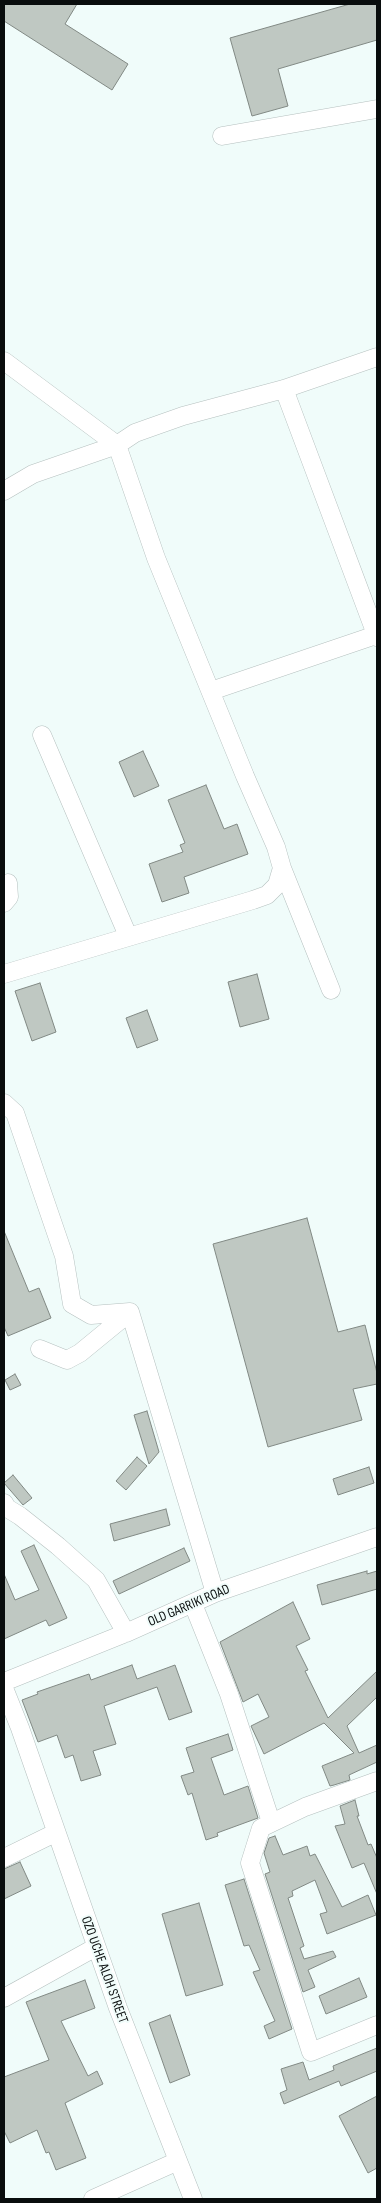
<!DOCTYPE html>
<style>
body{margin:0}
#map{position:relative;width:381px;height:2203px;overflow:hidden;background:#f0fcfa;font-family:"Sofia Sans Condensed",sans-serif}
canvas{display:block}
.frame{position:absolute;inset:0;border:5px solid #090d0d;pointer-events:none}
</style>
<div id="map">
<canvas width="381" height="2203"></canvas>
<div class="frame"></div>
</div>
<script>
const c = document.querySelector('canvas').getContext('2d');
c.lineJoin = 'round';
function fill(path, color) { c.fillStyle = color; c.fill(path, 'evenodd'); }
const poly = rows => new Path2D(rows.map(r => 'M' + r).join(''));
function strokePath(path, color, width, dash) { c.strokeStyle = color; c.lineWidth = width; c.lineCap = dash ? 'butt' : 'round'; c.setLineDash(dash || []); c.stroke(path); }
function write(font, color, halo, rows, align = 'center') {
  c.font = font + ' "Sofia Sans Condensed",sans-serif'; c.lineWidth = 4; c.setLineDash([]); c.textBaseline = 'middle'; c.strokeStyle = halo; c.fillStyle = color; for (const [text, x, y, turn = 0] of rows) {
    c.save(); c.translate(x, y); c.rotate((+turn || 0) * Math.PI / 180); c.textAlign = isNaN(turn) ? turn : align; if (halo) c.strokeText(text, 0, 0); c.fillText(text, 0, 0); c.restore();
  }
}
const building = poly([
 [4,4,77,4,65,24,128,64,112,90,4,21,4,4],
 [350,4,377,4,377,40,278,69,288,106,252,116,230,38,350,4],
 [143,751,159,786,134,797,119,762,143,751],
 [206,785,224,829,237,824,248,854,184,877,189,893,162,902,149,864,183,852,180,845,185,843,168,800,206,785],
 [257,974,269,1019,240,1027,228,982,257,974],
 [40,983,56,1032,32,1041,15,991,40,983],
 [147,1010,158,1040,137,1048,126,1018,147,1010],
 [307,1218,338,1332,365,1325,377,1373,377,1384,353,1389,362,1420,268,1447,213,1244,307,1218],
 [4,1231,29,1292,39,1288,51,1318,8,1336,4,1327,4,1231],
 [15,1374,21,1385,10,1390,5,1380,15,1374],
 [147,1411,159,1452,149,1464,134,1415,147,1411],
 [137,1457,147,1466,126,1490,116,1481,137,1457],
 [369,1467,374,1483,338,1495,333,1479,369,1467],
 [13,1475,32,1498,23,1505,4,1483,13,1475],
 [166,1509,170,1525,114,1541,110,1524,166,1509],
 [34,1545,67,1618,49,1626,46,1620,4,1639,4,1574,15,1600,39,1590,21,1551,34,1545],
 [184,1548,190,1561,119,1594,113,1581,184,1548],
 [367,1571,367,1574,377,1571,377,1589,322,1605,317,1585,367,1571],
 [293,1602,310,1639,296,1646,308,1670,305,1671,328,1718,377,1671,377,1697,347,1726,359,1753,377,1745,377,1762,349,1775,350,1780,334,1785,330,1786,322,1766,354,1753,324,1723,264,1754,251,1726,269,1717,258,1694,243,1702,220,1642,293,1602],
 [132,1665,137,1679,175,1665,192,1712,169,1720,157,1687,104,1706,116,1744,93,1751,101,1775,81,1781,73,1755,65,1758,57,1735,38,1742,22,1700,38,1694,37,1692,89,1674,91,1680,132,1665],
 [228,1734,233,1750,211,1758,224,1795,248,1786,258,1818,217,1833,218,1836,206,1840,192,1793,188,1795,181,1776,194,1772,186,1748,228,1734],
 [355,1800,359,1816,357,1816,368,1845,371,1844,377,1858,377,1894,364,1863,352,1868,335,1826,345,1824,340,1806,355,1800],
 [275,1836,283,1855,307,1846,310,1856,315,1854,342,1907,368,1895,376,1915,327,1934,320,1914,327,1912,315,1880,292,1891,293,1896,288,1898,304,1946,300,1948,304,1959,333,1951,336,1957,308,1970,315,1987,303,1992,265,1874,270,1872,264,1853,269,1838,275,1836],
 [20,1862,31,1886,4,1899,4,1869,20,1862],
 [244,1879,292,2029,269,2039,264,2026,275,2021,253,1972,260,1970,249,1945,244,1946,225,1885,244,1879],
 [199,1903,223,1985,186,1996,162,1914,199,1903],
 [359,1978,367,1997,326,2014,319,1996,359,1978],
 [85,1980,95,2008,61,2021,88,2076,97,2071,103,2084,65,2103,86,2158,56,2170,49,2152,46,2153,37,2130,10,2143,4,2131,4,2077,49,2060,26,2002,85,1980],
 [170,2015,190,2075,170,2083,149,2023,170,2015],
 [377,2048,377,2071,341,2086,339,2081,284,2104,280,2093,287,2090,281,2069,303,2062,309,2080,334,2070,333,2066,377,2048],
 [377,2096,377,2168,368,2173,339,2116,377,2096]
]);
const minor = poly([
 [222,136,377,109],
 [4,361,117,445,156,558,245,776,276,847,282,868,277,885,267,895,253,900,4,974],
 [284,389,377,637],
 [4,491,33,474,117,445,135,433,149,428,183,416,284,389,377,357],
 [211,691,376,635],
 [42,735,128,936],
 [282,868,331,990],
 [4,903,9,897,8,883],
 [4,1103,15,1113,64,1256,72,1304,91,1315,130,1312,80,1353,67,1360,40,1349],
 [130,1312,215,1593],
 [4,1503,7,1508,20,1516,58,1546,96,1580,126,1633],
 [193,1604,229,1694,271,1822],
 [4,1682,126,1633,215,1593,377,1537],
 [4,1688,20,1728,118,2008,193,2199],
 [377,1781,305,1807,261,1828,250,1863,311,2052,377,2025],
 [4,1858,55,1833],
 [4,1998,96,1947],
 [93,2199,178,2161]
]);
const streetNames = [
 ["OLD GARRIKI ROAD",189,1606,-23],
 ["OZO UCHE ALOH STREET",104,1970,70]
];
fill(building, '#bfc8c2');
strokePath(building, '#818984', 1);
strokePath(minor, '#b5c0bf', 19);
strokePath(minor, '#fff', 18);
write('14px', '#090d0d', '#f0fcfa', streetNames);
</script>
